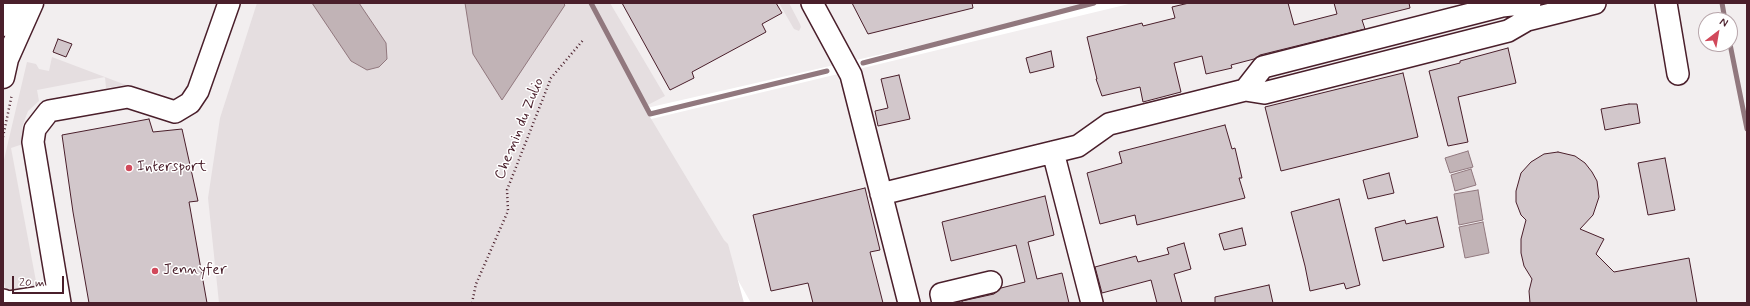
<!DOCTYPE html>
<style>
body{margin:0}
#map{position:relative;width:1750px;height:306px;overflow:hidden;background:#fff;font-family:Mynerve,sans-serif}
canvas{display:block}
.frame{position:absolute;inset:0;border:4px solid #4a1f2b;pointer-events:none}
.north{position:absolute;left:1698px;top:12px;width:40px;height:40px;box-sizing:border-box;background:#fff;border:1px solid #b7a5aa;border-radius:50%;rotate:31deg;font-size:11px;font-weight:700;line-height:16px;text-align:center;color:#4a1f2b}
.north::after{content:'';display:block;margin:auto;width:14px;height:18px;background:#d1495b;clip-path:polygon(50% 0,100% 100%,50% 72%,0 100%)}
.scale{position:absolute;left:12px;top:276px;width:52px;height:18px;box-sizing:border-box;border:2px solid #4a1f2b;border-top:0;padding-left:5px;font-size:12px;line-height:14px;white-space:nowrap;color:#4a1f2b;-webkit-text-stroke:3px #fff;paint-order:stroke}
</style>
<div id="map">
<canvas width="1750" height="306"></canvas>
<div class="frame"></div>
<div class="north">N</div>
<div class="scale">20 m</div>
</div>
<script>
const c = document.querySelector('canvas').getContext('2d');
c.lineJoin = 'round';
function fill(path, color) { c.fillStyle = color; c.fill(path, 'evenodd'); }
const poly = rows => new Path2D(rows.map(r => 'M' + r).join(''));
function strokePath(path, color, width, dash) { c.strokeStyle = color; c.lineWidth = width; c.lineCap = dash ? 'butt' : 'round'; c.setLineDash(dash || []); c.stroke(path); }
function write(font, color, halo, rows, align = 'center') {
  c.font = font + ' Mynerve,sans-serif'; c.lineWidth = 3; c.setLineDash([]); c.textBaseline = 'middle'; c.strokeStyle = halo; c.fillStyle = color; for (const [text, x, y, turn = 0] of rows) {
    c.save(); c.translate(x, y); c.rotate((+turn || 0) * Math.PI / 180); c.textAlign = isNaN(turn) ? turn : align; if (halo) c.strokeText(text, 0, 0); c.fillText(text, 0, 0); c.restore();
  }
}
const built = poly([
 [3,3,264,3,238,303,3,303],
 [576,3,1105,3,638,110],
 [1133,3,1747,3,1747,303,751,303,647,120],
 [1706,20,1730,20,1730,44,1706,44]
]);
const green = poly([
 [257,3,610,3,665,96,644,107,724,240,728,244,744,303,219,303,208,198,220,118],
 [779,3,789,3,800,24,801,27,799,31,794,29],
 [52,57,126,85,106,88,105,77,37,90,39,101,28,111,22,127,23,144,11,148,38,292,7,293,3,279,3,164,27,62,36,64,39,69,49,71]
]);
const water = poly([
 [312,3,359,3,386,43,387,59,379,67,367,70,351,61,312,3],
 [465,3,563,3,565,5,502,100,473,54,465,3],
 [1468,151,1473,167,1450,173,1445,158,1468,151],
 [1471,169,1476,185,1455,191,1451,175,1471,169],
 [1478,190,1483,220,1459,225,1454,194,1478,190],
 [1483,222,1489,253,1465,258,1459,227,1483,222]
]);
const stream = poly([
 [591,3,650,114,827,71],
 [1722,3,1725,20],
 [1730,44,1747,129],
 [863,63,1094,3]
]);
const building = poly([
 [622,3,776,3,782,13,762,24,766,32,692,72,694,78,670,90,622,3],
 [852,3,972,3,973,8,868,34,852,3],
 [1189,3,1288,3,1294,25,1337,14,1334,3,1409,3,1410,8,1362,20,1365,29,1260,55,1254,59,1231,65,1232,68,1206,74,1202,56,1174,63,1181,92,1143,102,1140,87,1102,96,1096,79,1097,79,1087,37,1142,23,1143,26,1175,18,1172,7,1189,3],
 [58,39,72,44,66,57,53,52,58,39],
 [1508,48,1516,83,1458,97,1468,142,1448,146,1429,71,1460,63,1460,61,1508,48],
 [1051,51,1054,67,1030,73,1026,58,1051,51],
 [1403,73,1418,137,1281,171,1265,107,1403,73],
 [899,75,910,119,878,126,875,111,888,108,881,79,899,75],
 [1629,104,1637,104,1640,123,1605,130,1601,109,1629,104],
 [149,119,153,132,182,129,198,201,189,202,207,303,89,303,73,212,62,135,149,119],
 [1225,125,1232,149,1235,148,1242,178,1239,178,1245,198,1137,225,1135,215,1100,224,1087,173,1122,163,1119,152,1225,125],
 [1558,152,1575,156,1585,163,1592,172,1597,181,1599,197,1593,215,1580,229,1604,239,1596,254,1614,272,1689,258,1697,303,1530,303,1529,291,1532,279,1524,266,1521,253,1521,239,1526,220,1521,215,1516,202,1516,191,1521,173,1531,162,1544,154,1558,152],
 [1665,158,1675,210,1648,215,1638,163,1665,158],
 [1389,173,1394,193,1368,199,1363,180,1389,173],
 [865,188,880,250,870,252,883,303,813,303,808,283,771,291,753,215,865,188],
 [1045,196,1054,235,1028,242,1037,279,1062,273,1069,303,962,303,962,301,994,294,1001,288,1025,282,1016,245,951,261,942,222,1045,196],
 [1339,199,1360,285,1346,289,1344,283,1310,291,1305,266,1291,212,1339,199],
 [1437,217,1444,247,1383,261,1375,228,1405,220,1406,224,1437,217],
 [1242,228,1246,245,1224,250,1219,234,1242,228],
 [1184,243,1191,269,1174,274,1182,303,1157,303,1151,280,1102,293,1095,267,1136,256,1138,262,1169,254,1167,248,1184,243],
 [1269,285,1273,303,1215,303,1215,297,1269,285]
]);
const path = poly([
 [3,137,12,94],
 [472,303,476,284,508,211,507,190,551,78,584,39]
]);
const minor = poly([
 [812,3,851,75,909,303],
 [1666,3,1678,74],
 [1245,90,1263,67,1502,6,1530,3],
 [1053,152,1092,303],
 [881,194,1078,146,1109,124,1245,90,1264,93,1508,31,1527,20,1595,3],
 [3,300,8,302,58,294],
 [60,303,33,142,35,129,49,111,128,97,175,112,190,103,198,91,229,3],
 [943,303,941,294,991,282]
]);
const major = poly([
 [3,25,13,3],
 [3,77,7,59,32,3]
]);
const markers = [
 [129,168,4,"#d1495b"],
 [155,271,4,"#d1495b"]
];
const streetNames = [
 ["Chemin du Zulio",520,129,-68]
];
const poiNames = [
 ["Intersport",137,168],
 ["Jennyfer",163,271]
];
fill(built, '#f2eeef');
fill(green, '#e5dee0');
fill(water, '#c1b3b6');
strokePath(water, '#91787e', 1);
strokePath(stream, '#91787e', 5);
fill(building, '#d2c7cb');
strokePath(building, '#4a1f2b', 1);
strokePath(minor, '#4a1f2b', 24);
strokePath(major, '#4a1f2b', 25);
strokePath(path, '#4a1f2b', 2.5, [1, 3]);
strokePath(minor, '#fff', 21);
strokePath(major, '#fff', 22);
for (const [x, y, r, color] of markers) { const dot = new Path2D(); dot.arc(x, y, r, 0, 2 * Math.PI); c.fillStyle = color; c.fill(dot); strokePath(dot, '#fff', 1.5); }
write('15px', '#4a1f2b', '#fff', streetNames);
write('15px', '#4a1f2b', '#fff', poiNames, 'left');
</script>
